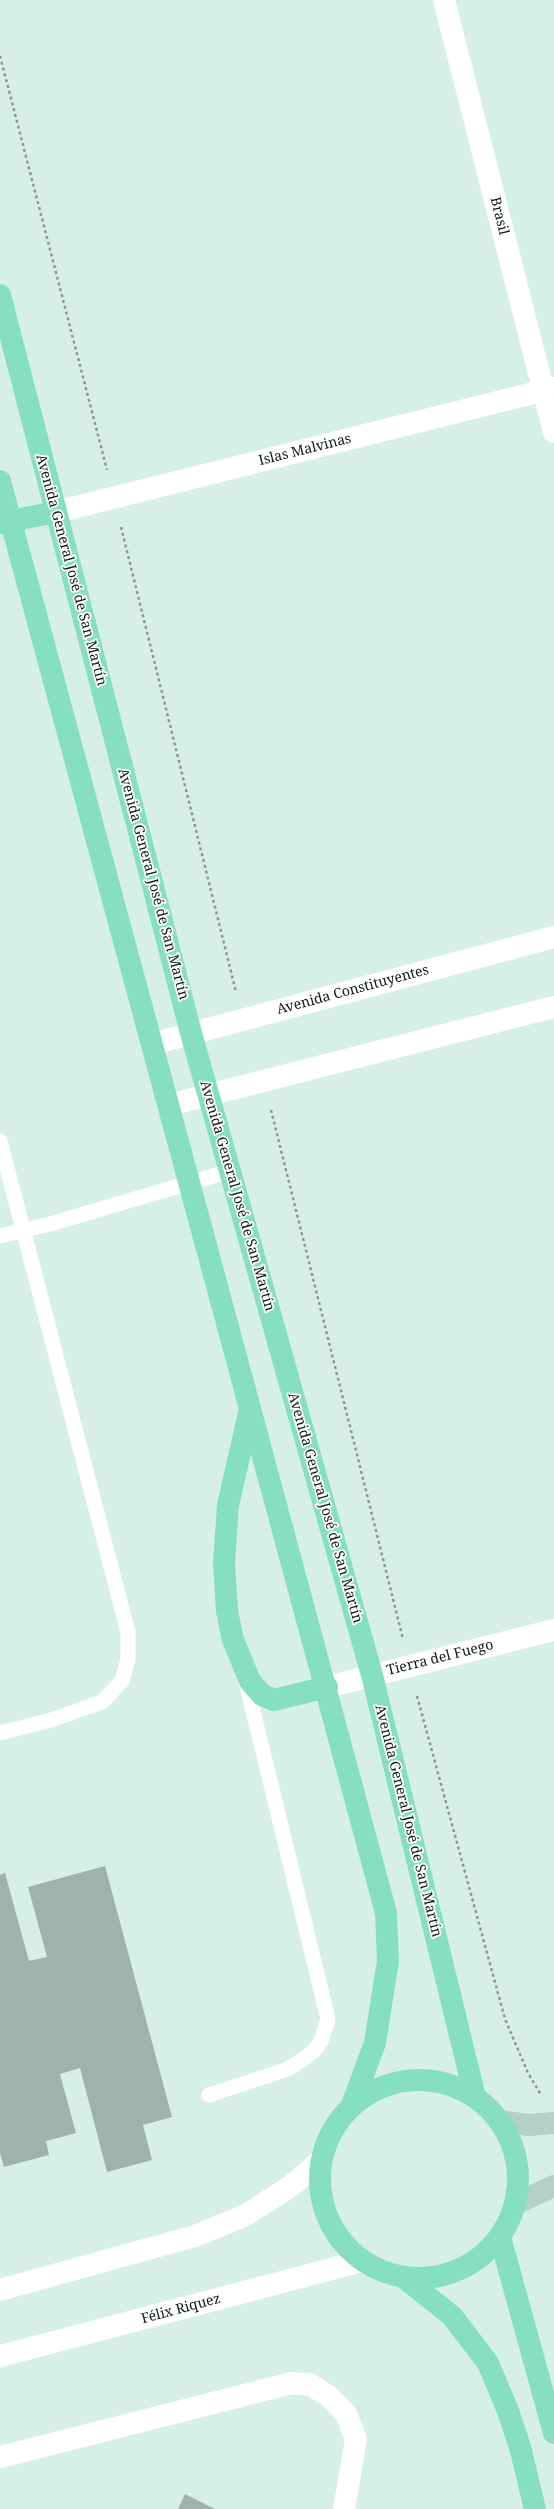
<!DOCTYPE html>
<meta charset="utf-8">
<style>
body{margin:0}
canvas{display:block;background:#d7f0e5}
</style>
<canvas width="554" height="2509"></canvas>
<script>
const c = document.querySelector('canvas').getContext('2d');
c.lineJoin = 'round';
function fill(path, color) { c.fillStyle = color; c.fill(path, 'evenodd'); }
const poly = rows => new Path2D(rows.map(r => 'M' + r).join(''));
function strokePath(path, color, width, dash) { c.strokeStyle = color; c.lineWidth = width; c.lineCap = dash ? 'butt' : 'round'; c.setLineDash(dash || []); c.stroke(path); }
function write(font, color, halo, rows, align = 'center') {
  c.font = font + ' "Noto Serif",serif'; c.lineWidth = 3.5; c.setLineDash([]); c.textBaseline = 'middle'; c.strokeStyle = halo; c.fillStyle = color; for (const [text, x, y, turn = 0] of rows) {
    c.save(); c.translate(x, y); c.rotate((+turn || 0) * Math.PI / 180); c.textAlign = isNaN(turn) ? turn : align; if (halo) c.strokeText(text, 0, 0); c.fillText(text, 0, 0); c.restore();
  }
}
const building = poly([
 [105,1866,172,2117,143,2125,152,2160,107,2172,80,2068,60,2074,76,2133,46,2141,49,2155,4,2167,0,2153,0,1875,5,1873,29,1961,47,1957,28,1887],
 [185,2494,215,2509,178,2509]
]);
const path = poly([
 [0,56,107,470],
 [121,527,236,992],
 [271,1110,403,1639],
 [417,1696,505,2019,528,2073,541,2095]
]);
const service = poly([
 [0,1141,128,1632,128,1659,122,1681,102,1702,51,1720,0,1733],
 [0,1236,50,1224,230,1171],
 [209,2095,288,2069,302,2060,314,2051,321,2041,328,2019,245,1678]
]);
const minor = poly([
 [444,0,554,432],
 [56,512,554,388],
 [152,1044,554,937],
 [169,1105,554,1007],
 [327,1687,554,1630],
 [0,2457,292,2383,311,2385,330,2397,346,2414,356,2439,344,2509]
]);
const tertiary = poly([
 [0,2290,195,2236,246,2215,291,2186,321,2160],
 [0,2356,362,2261]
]);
const secondary = poly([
 [499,2121,529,2125,554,2123],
 [515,2204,554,2186]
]);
const trunk = poly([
 [0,295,191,1033,372,1675,475,2097],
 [0,481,386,1913,388,1961,375,2043,352,2105],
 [0,523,56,512],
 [250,1409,228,1505,224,1563,227,1611,233,1640,250,1681,262,1695,274,1700,327,1687],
 '320 2179a99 99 0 1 1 198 0a99 99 0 1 1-198 0Z',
 [500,2237,554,2433],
 [403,2277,452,2316,488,2363,508,2411,520,2447,535,2509]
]);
const streetNames = [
 ["Brasil",499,216,76],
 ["Islas Malvinas",305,450,-14],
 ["Avenida General José de San Martín",71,570,75],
 ["Avenida General José de San Martín",153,884,75],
 ["Avenida Constituyentes",353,990,-15],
 ["Avenida General José de San Martín",237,1196,74],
 ["Avenida General José de San Martín",325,1508,74],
 ["Tierra del Fuego",440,1658,-14],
 ["Avenida General José de San Martín",408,1821,76],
 ["Félix Riquez",181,2309,-15]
];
fill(building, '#9cb4aa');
strokePath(path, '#889a92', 2.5, [3, 3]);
strokePath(service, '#fff', 15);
strokePath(minor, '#fff', 22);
strokePath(tertiary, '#fff', 22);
strokePath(secondary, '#b4d1c7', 22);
strokePath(trunk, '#86e0c0', 22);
write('14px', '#0f1814', '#fff', streetNames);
</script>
